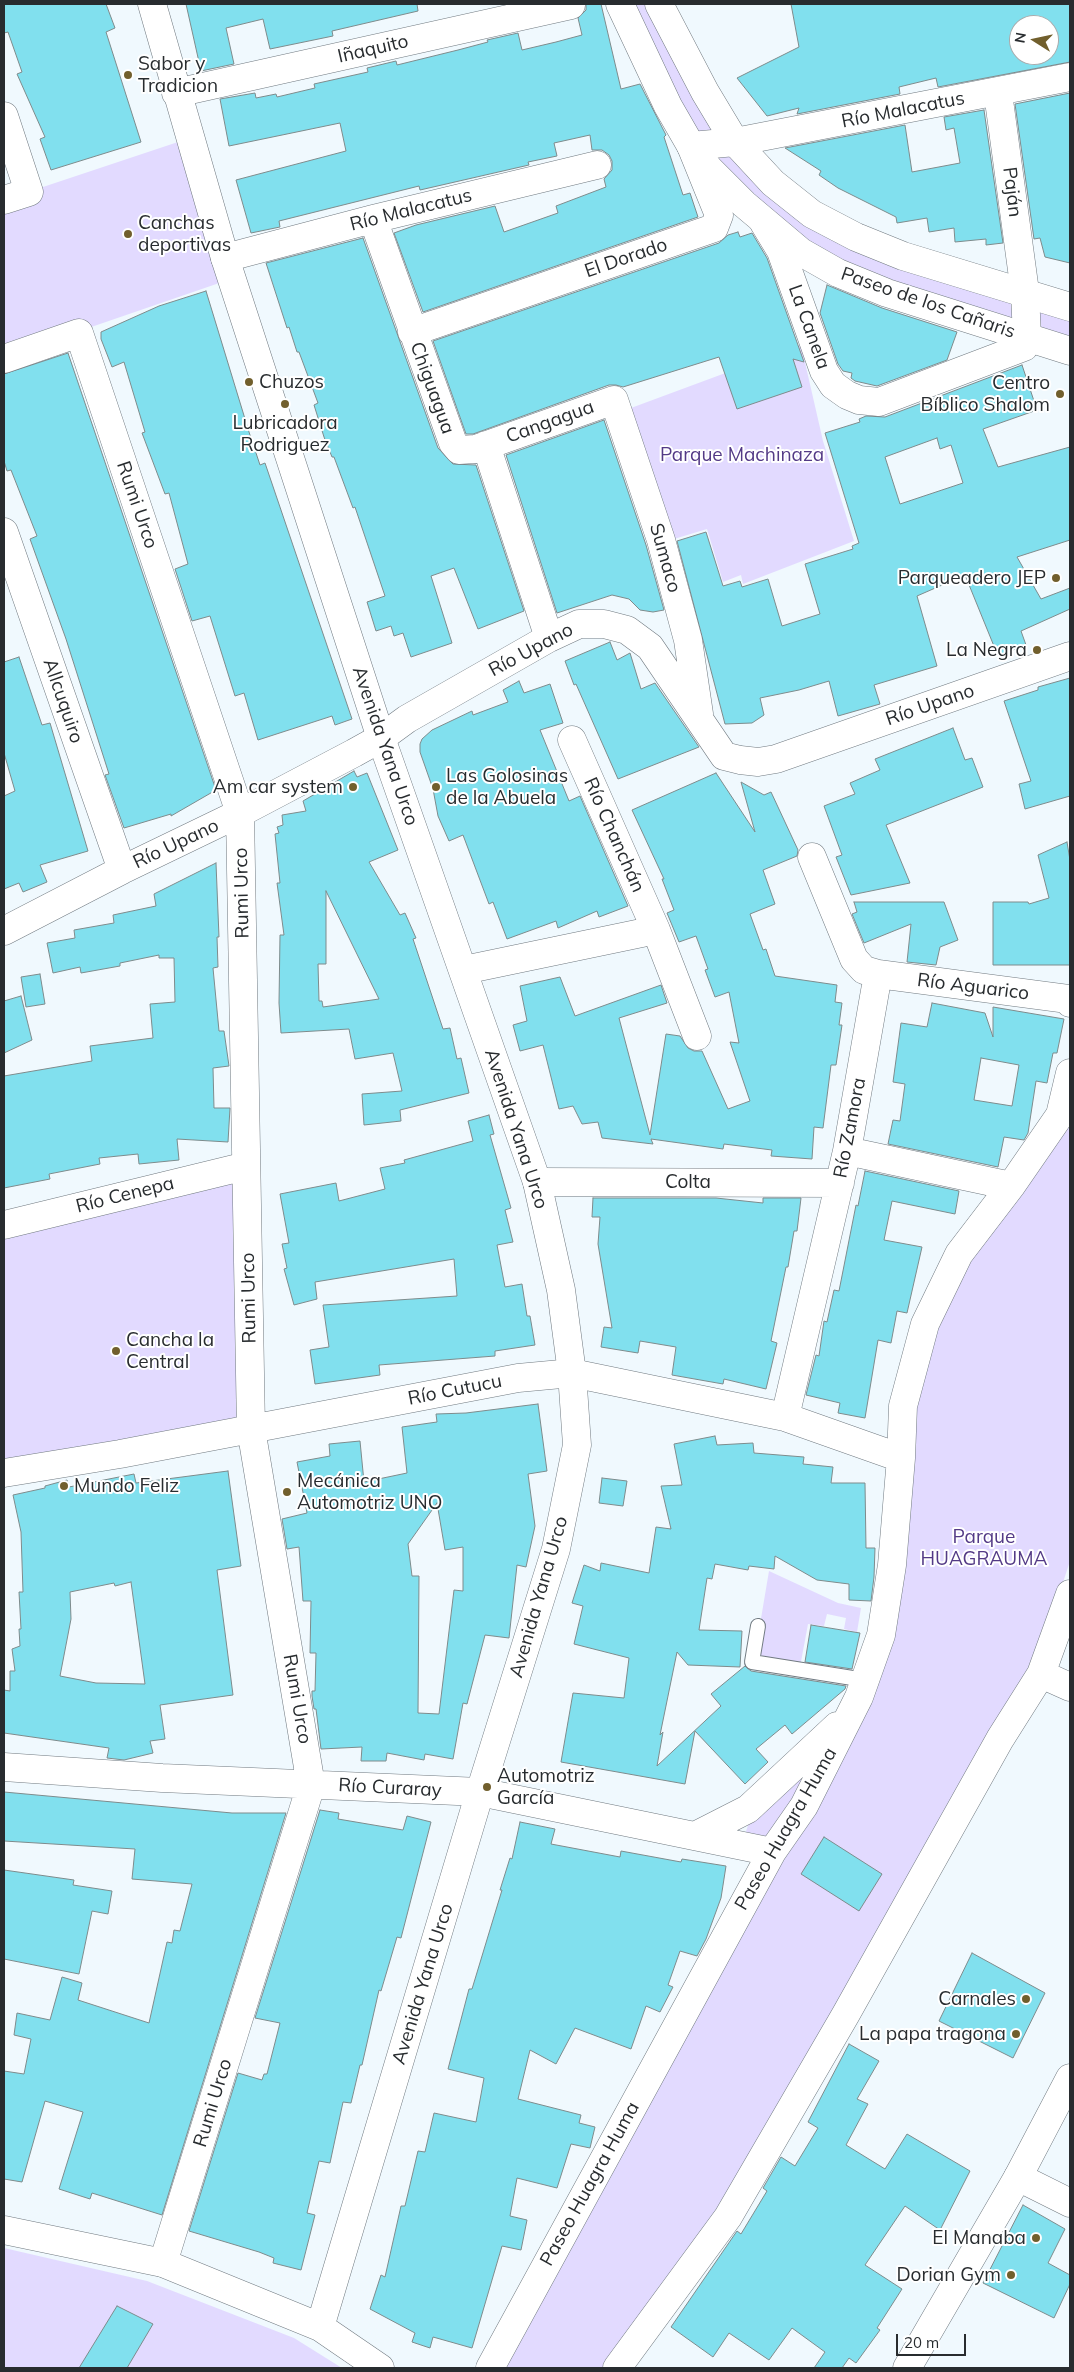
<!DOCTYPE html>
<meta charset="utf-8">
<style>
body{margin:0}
#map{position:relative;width:1074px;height:2372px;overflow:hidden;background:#f0f9fe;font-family:Mulish,sans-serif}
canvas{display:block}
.frame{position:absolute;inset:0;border:5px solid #282c2f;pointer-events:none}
.north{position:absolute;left:1009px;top:15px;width:50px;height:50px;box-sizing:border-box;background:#fff;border:1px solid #a9abac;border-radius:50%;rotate:280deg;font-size:14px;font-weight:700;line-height:20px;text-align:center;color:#282c2f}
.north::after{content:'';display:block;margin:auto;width:18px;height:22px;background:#715f2d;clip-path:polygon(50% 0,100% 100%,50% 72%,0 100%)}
.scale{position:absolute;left:896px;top:2334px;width:70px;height:22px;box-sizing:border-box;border:2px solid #282c2f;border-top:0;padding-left:6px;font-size:15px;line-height:18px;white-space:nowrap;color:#282c2f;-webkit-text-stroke:4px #fff;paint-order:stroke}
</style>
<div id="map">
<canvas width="1074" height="2372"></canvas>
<div class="frame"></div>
<div class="north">N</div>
<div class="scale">20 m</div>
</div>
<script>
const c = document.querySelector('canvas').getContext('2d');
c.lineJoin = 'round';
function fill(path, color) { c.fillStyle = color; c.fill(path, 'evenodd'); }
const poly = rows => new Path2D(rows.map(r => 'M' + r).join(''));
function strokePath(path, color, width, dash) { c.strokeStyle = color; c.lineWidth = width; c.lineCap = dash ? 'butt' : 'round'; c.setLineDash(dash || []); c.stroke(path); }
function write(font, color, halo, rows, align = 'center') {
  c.font = font + ' Mulish,sans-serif'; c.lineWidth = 4; c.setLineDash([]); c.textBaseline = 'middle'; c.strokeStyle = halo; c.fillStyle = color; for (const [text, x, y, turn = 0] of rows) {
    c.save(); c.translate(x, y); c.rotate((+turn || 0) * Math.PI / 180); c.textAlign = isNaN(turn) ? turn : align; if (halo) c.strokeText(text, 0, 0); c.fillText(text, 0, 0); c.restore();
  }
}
const green = poly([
 [620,4,659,4,705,92,812,214,1070,307,1070,351,838,273,709,169],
 [181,141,228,280,4,357,4,200],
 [801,345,823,441,854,541,743,584,741,575,723,582,707,529,674,539,631,408],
 [1070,1084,1070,1561,1034,1671,720,2212,605,2368,500,2368,863,1699,929,1325],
 [238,1174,245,1424,4,1468,4,1231],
 [769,1571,838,1603,861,1608,857,1632,844,1629,846,1618,827,1614,824,1626,808,1624,800,1667,754,1660],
 [814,1763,767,1842,744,1837,751,1817],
 [4,2248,147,2281,294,2338,342,2368,4,2368]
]);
const building = poly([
 [4,4,106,4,115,28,106,32,141,142,51,170,40,139,45,137,17,74,22,72,8,32,4,33,4,4],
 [186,4,417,4,418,11,332,31,333,36,270,49,263,19,226,28,234,64,201,71,186,4],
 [586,4,601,4,621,89,640,84,666,135,664,137,683,195,690,193,698,217,423,312,394,233,416,225,495,206,504,232,558,213,556,206,606,187,604,179,612,170,612,161,609,155,602,150,592,150,590,135,554,143,557,156,528,162,529,165,420,190,419,186,279,221,280,227,251,233,236,180,346,151,340,123,229,146,220,99,255,93,256,98,276,94,277,97,315,88,314,84,368,72,367,68,396,61,397,65,458,50,488,42,487,40,518,33,522,50,556,42,582,35,578,18,586,10,586,4],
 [791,4,1070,4,1070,62,938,87,936,78,899,87,900,94,797,114,799,108,767,116,737,78,799,47,791,4],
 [1019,25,1049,25,1049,55,1019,55,1019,25],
 [1070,93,1070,263,1045,257,1040,238,1034,239,1015,104,1070,93],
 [984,110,1003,243,986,245,986,239,955,242,954,228,929,232,927,218,897,223,896,217,838,188,819,175,821,171,785,148,905,125,912,172,960,163,954,128,946,130,944,117,984,110],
 [738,232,740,237,752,233,767,258,804,362,793,359,802,387,737,409,719,357,623,387,616,385,609,385,473,434,466,434,433,341,719,243,728,235,738,232],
 [363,238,438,448,453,464,476,465,524,611,478,629,454,568,431,576,452,643,411,657,403,633,394,636,391,626,376,631,367,602,385,596,355,507,353,508,334,457,332,457,324,437,314,405,318,403,299,352,297,352,289,327,287,328,266,263,363,238],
 [827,285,882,308,957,332,947,360,877,386,855,381,851,378,852,373,843,371,838,364,820,313,827,285],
 [206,291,249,432,260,465,265,463,352,719,335,725,332,716,258,740,244,693,235,696,210,616,192,621,175,569,188,564,169,493,165,494,142,433,145,432,124,362,112,367,101,339,101,332,159,306,206,291],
 [68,353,216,790,171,816,171,814,124,828,105,775,109,774,66,639,30,539,37,536,11,470,7,471,4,461,4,374,68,353],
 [1022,365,1037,410,983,429,998,467,1070,447,1070,540,1017,557,1041,599,1070,588,1070,609,1021,631,1026,645,998,656,965,575,917,596,937,666,874,685,880,704,838,716,829,681,799,690,760,698,764,715,752,723,725,724,677,541,706,532,723,586,740,581,742,587,768,579,782,626,820,614,805,564,853,549,852,546,859,543,825,433,860,422,859,419,866,416,885,417,1022,365],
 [937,438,940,449,951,445,963,483,900,504,885,457,937,438],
 [604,420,646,545,664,610,653,612,640,610,629,599,612,595,557,613,506,455,604,420],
 [610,642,617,660,630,653,641,689,655,683,699,747,618,779,576,684,574,685,565,661,610,642],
 [19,657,42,725,50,723,88,851,40,865,47,882,23,892,19,883,4,889,4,796,15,791,4,753,4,662,19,657],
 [1070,678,1070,796,1025,809,1019,784,1031,781,1004,701,1038,690,1038,687,1070,678],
 [519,681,524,693,550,684,563,723,540,730,569,801,580,796,628,906,599,917,597,911,558,928,556,921,507,939,493,902,489,904,463,835,449,841,438,816,433,789,420,752,420,744,422,739,432,730,472,711,473,715,508,702,503,690,519,681],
 [953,728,965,760,972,758,983,787,886,825,910,883,851,895,836,857,842,855,824,806,855,794,850,783,880,770,875,759,953,728],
 [354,771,357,777,367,773,398,850,369,862,400,915,405,913,416,938,413,939,443,1029,450,1028,457,1059,461,1058,469,1093,400,1110,401,1121,364,1125,362,1094,402,1091,393,1053,355,1059,349,1029,281,1033,279,1003,280,935,284,935,277,883,280,883,275,834,279,833,277,827,283,825,282,815,306,811,303,801,354,771],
 [326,891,379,999,323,1007,322,1001,319,1001,318,964,326,964,326,891],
 [716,773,755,832,741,782,764,795,771,792,798,850,797,856,763,870,775,904,750,914,763,950,766,949,775,976,837,985,835,1002,842,1003,839,1025,842,1025,836,1065,831,1065,823,1128,814,1127,812,1159,771,1156,772,1150,724,1144,723,1149,651,1139,653,1144,602,1138,598,1122,582,1124,573,1106,559,1109,543,1045,520,1051,513,1025,527,1021,520,986,560,977,575,1016,661,985,667,1003,619,1018,650,1135,666,1034,680,1036,688,1048,694,1051,702,1051,728,1109,750,1101,730,1042,739,1043,729,992,715,997,705,970,708,969,696,936,679,942,667,913,674,910,662,879,664,879,632,810,716,773],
 [1067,842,1070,860,1070,965,993,965,993,902,1028,902,1029,904,1049,898,1038,855,1067,842],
 [216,863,219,937,217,937,218,967,213,968,219,1031,224,1031,229,1066,213,1068,214,1108,230,1108,228,1142,177,1139,179,1160,139,1164,138,1154,99,1158,100,1164,49,1174,50,1179,4,1188,4,1076,92,1061,90,1046,153,1038,150,1004,175,1002,174,958,159,958,159,955,120,963,120,966,81,973,80,967,53,973,47,943,75,938,74,930,114,923,113,915,156,906,154,894,216,863],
 [854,902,944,902,958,940,940,947,936,965,907,962,911,924,864,943,852,914,857,912,854,902],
 [40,974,45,1004,26,1007,21,977,40,974],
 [21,996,32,1040,4,1053,4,1001,21,996],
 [932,1003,985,1013,993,1037,993,1007,1064,1019,1057,1053,1053,1053,1047,1083,1036,1081,1028,1133,1024,1140,1004,1137,998,1167,888,1144,893,1120,900,1121,905,1084,893,1082,901,1023,927,1027,932,1003],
 [981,1058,1019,1065,1012,1106,974,1100,981,1058],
 [489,1115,494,1134,490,1135,511,1208,505,1210,513,1242,497,1245,505,1287,522,1284,527,1316,530,1316,535,1345,495,1351,495,1356,379,1365,380,1375,315,1384,310,1350,329,1347,323,1305,457,1296,454,1259,315,1282,317,1299,294,1305,284,1269,287,1268,282,1244,289,1243,280,1194,336,1183,339,1201,385,1189,380,1168,405,1163,404,1160,473,1141,468,1121,489,1115],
 [865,1171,959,1191,955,1214,892,1201,884,1240,922,1247,907,1313,897,1311,891,1343,878,1340,865,1418,838,1413,840,1403,806,1395,816,1355,819,1356,824,1321,827,1322,834,1290,839,1291,856,1205,858,1206,865,1171],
 [593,1198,716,1198,763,1203,763,1198,801,1198,797,1231,794,1231,788,1267,786,1267,771,1341,777,1343,766,1389,724,1379,723,1384,672,1375,676,1347,640,1341,638,1353,601,1347,604,1327,612,1328,598,1244,600,1217,592,1217,593,1198],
 [538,1404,547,1471,528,1474,535,1526,526,1567,517,1565,509,1638,485,1635,467,1704,463,1703,453,1759,425,1754,424,1760,387,1753,386,1761,361,1761,362,1747,321,1749,316,1709,314,1709,312,1696,312,1691,315,1691,316,1653,310,1653,311,1601,303,1601,299,1547,287,1549,282,1519,307,1513,297,1462,330,1456,329,1444,360,1441,364,1482,407,1473,402,1427,437,1422,436,1414,466,1413,538,1404],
 [437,1503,445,1550,463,1547,463,1591,454,1590,439,1714,418,1713,419,1576,412,1576,408,1544,437,1503],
 [715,1436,717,1445,753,1443,754,1453,804,1457,803,1464,833,1467,831,1483,865,1483,866,1548,875,1548,874,1577,871,1601,849,1600,849,1584,817,1580,775,1556,774,1569,749,1566,748,1570,715,1564,712,1579,707,1578,699,1630,742,1631,740,1667,688,1665,677,1652,660,1735,663,1732,657,1766,721,1706,711,1694,745,1666,751,1671,846,1686,845,1689,792,1734,785,1725,756,1749,768,1762,745,1784,695,1731,685,1784,561,1762,573,1693,624,1698,629,1658,574,1644,583,1606,572,1603,584,1565,600,1571,601,1563,649,1573,656,1527,671,1529,661,1486,682,1485,674,1444,715,1436],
 [228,1471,241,1566,217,1570,233,1695,160,1705,165,1739,150,1741,153,1753,124,1760,107,1758,109,1748,4,1733,4,1690,10,1691,10,1671,15,1671,12,1649,20,1646,19,1629,21,1629,19,1592,23,1592,21,1532,13,1495,45,1488,45,1486,67,1480,69,1487,134,1474,136,1483,228,1471],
 [131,1582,145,1684,96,1683,60,1676,71,1619,70,1592,114,1583,115,1586,131,1582],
 [602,1478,627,1481,623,1506,599,1503,602,1478],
 [811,1625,860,1633,852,1669,805,1662,811,1625],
 [4,1792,232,1813,286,1813,162,2215,92,2193,90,2199,59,2189,83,2112,45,2101,22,2182,4,2179,4,2071,24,2074,31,2039,14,2035,17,2013,50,2020,62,1977,82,1983,78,2000,149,2023,167,1942,172,1943,174,1930,180,1931,192,1884,132,1879,135,1849,4,1841,4,1792],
 [320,1810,339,1813,338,1819,403,1830,407,1816,431,1822,401,1938,397,1937,381,1991,379,1990,362,2065,360,2065,351,2103,343,2102,330,2163,319,2161,307,2213,315,2215,301,2270,273,2263,274,2258,259,2252,189,2231,238,2073,262,2080,264,2074,267,2074,280,2023,255,2018,320,1810],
 [520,1822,555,1829,551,1844,620,1857,621,1851,681,1862,682,1859,726,1866,721,1898,706,1939,697,1956,680,1951,668,1985,673,1987,660,2012,646,2006,631,2049,575,2028,556,2064,530,2050,518,2099,581,2115,579,2123,595,2127,590,2148,571,2144,557,2188,517,2178,510,2216,527,2220,521,2250,502,2246,472,2348,433,2337,430,2348,412,2342,415,2333,370,2309,381,2275,385,2277,401,2206,405,2206,418,2151,425,2152,434,2113,476,2122,484,2078,448,2069,469,1989,472,1989,502,1890,500,1890,510,1858,512,1859,520,1822],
 [824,1837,882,1874,859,1911,801,1874,824,1837],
 [4,1870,74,1880,73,1885,112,1891,108,1914,92,1911,79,1974,4,1959,4,1870],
 [972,1953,1045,1993,1013,2058,939,2021,972,1953],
 [849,2044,879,2061,857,2099,868,2104,846,2145,885,2169,907,2134,970,2171,940,2230,905,2206,865,2265,902,2289,877,2328,880,2330,856,2363,849,2358,842,2368,814,2368,825,2352,792,2328,769,2360,729,2333,713,2357,671,2327,737,2231,741,2234,767,2191,763,2188,781,2157,795,2166,818,2128,808,2122,849,2044],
 [1023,2205,1065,2229,1048,2263,1070,2275,1070,2284,1054,2318,983,2283,1023,2205],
 [117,2306,153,2324,127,2368,79,2368,117,2306]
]);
const service = poly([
 [758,1626,752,1662,865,1680]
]);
const minor = poly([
 [176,93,571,5],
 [4,116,29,192,4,200],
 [373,219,453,443,459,450,476,449,614,400,661,540,688,640,699,714],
 [764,223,781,251,824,371,833,385,847,395,859,400,879,402,1024,347,1027,338,1025,292,998,93],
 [225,258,373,219,597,165],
 [412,332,714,228,719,215,691,146,735,142,1070,77],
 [4,359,79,333,240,813,251,1429,311,1785,163,2263],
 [486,445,549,638],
 [4,532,122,870],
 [812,857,854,959,864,970,878,974,1068,999,1070,1003],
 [656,930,697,1036],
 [4,931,122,870,240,813,354,753,381,738,407,719,549,638,579,624,604,624,627,630,650,647,724,756,740,760,758,762,776,759,1070,656],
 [464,970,656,930,572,740],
 [847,1151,1011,1186],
 [537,1182,840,1183],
 [4,1225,246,1166],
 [785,1417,847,1151,878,974],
 [4,1473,120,1454,518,1378,572,1373,785,1417,901,1458],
 [1041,1674,1070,1687],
 [4,1767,162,1778,480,1792,772,1852],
 [695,1836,748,1809,837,1726],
 [1018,2177,1070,2203],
 [490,2368,772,1852,804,1806,859,1697,881,1635,892,1565,901,1458,903,1406,925,1324,959,1254,1011,1186,1060,1115,1070,1073],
 [617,2368,728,2217,846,2014,1000,1739,1041,1674,1070,1594]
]);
const tertiary = poly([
 [152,4,225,258,381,738,537,1182,561,1290,572,1373,577,1445,556,1549,480,1792,320,2327],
 [4,2230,163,2263,320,2327,380,2368]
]);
const secondary = poly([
 [620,4,668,106,691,146,709,169,744,204,801,252,838,273,887,293,1070,351],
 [659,4,705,92,735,142,773,183,812,214,856,237,903,256,1070,307],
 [907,2368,1018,2177,1070,2078]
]);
const markers = [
 [128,75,5,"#715f2d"],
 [128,234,5,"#715f2d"],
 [249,382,5,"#715f2d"],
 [1060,394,5,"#715f2d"],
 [285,404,5,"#715f2d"],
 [1056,578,5,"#715f2d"],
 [1037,650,5,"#715f2d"],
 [353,787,5,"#715f2d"],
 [436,787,5,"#715f2d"],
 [116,1351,5,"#715f2d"],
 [64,1486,5,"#715f2d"],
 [287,1492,5,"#715f2d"],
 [487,1787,5,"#715f2d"],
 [1026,1999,5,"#715f2d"],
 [1016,2034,5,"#715f2d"],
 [1036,2238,5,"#715f2d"],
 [1011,2275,5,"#715f2d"]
];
const streetNames = [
 ["Iñaquito",373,49,-13],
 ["Río Malacatus",903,110,-11],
 ["Paján",1012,192,83],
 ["Río Malacatus",411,210,-14],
 ["El Dorado",626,258,-19],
 ["Paseo de los Cañaris",928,303,19],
 ["La Canela",809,327,70],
 ["Chiguagua",432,388,70],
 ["Cangagua",550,422,-20],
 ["Rumi Urco",137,505,71],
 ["Sumaco",665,558,74],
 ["Río Upano",531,650,-28],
 ["Allcuquiro",63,701,71],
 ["Río Upano",930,705,-19],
 ["Avenida Yana Urco",385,746,71],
 ["Río Chanchán",614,835,66],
 ["Río Upano",176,844,-25],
 ["Rumi Urco",242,893,-91],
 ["Río Aguarico",973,987,7],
 ["Río Zamora",850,1128,-79],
 ["Avenida Yana Urco",516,1129,72],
 ["Colta",688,1182],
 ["Río Cenepa",125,1195,-14],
 ["Rumi Urco",249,1298,-91],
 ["Río Cutucu",455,1390,-11],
 ["Avenida Yana Urco",539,1597,-74],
 ["Rumi Urco",297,1699,80],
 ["Río Curaray",390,1788,3],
 ["Paseo Huagra Huma",786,1829,-60],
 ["Avenida Yana Urco",423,1984,-73],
 ["Rumi Urco",213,2103,-73],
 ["Paseo Huagra Huma",590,2184,-61]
];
const poiNames = [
 ["Sabor y",138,64],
 ["Tradicion",138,86],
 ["Canchas",138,223],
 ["deportivas",138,245],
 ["Chuzos",259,382],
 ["Centro",1050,383,"right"],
 ["Bíblico Shalom",1050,405,"right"],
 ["Lubricadora",285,423,"center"],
 ["Rodriguez",285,445,"center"],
 ["Parqueadero JEP",1046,578,"right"],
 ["La Negra",1027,650,"right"],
 ["Las Golosinas",446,776],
 ["de la Abuela",446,798],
 ["Am car system",343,787,"right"],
 ["Cancha la",126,1340],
 ["Central",126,1362],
 ["Mecánica",297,1481],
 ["Automotriz UNO",297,1503],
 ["Mundo Feliz",74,1486],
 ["Automotriz",497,1776],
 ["García",497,1798],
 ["Carnales",1016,1999,"right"],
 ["La papa tragona",1006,2034,"right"],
 ["El Manaba",1026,2238,"right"],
 ["Dorian Gym",1001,2275,"right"]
];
const parkNames = [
 ["Parque Machinaza",742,455],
 ["Parque",984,1537],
 ["HUAGRAUMA",984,1559]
];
fill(green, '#e2daff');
fill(building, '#81e0ee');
strokePath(building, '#7e8b8c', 1);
strokePath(service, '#717a81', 16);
strokePath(minor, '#717a81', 29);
strokePath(tertiary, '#717a81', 29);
strokePath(secondary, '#717a81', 29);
strokePath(service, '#fff', 14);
strokePath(minor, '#fff', 28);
strokePath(tertiary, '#fff', 28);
strokePath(secondary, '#fff', 28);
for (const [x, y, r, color] of markers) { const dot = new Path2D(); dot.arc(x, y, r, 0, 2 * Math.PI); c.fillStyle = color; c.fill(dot); strokePath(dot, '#fff', 2); }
write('19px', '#282c2f', '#fff', streetNames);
write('19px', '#282c2f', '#fff', poiNames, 'left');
write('19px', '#533a86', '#fff', parkNames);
</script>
